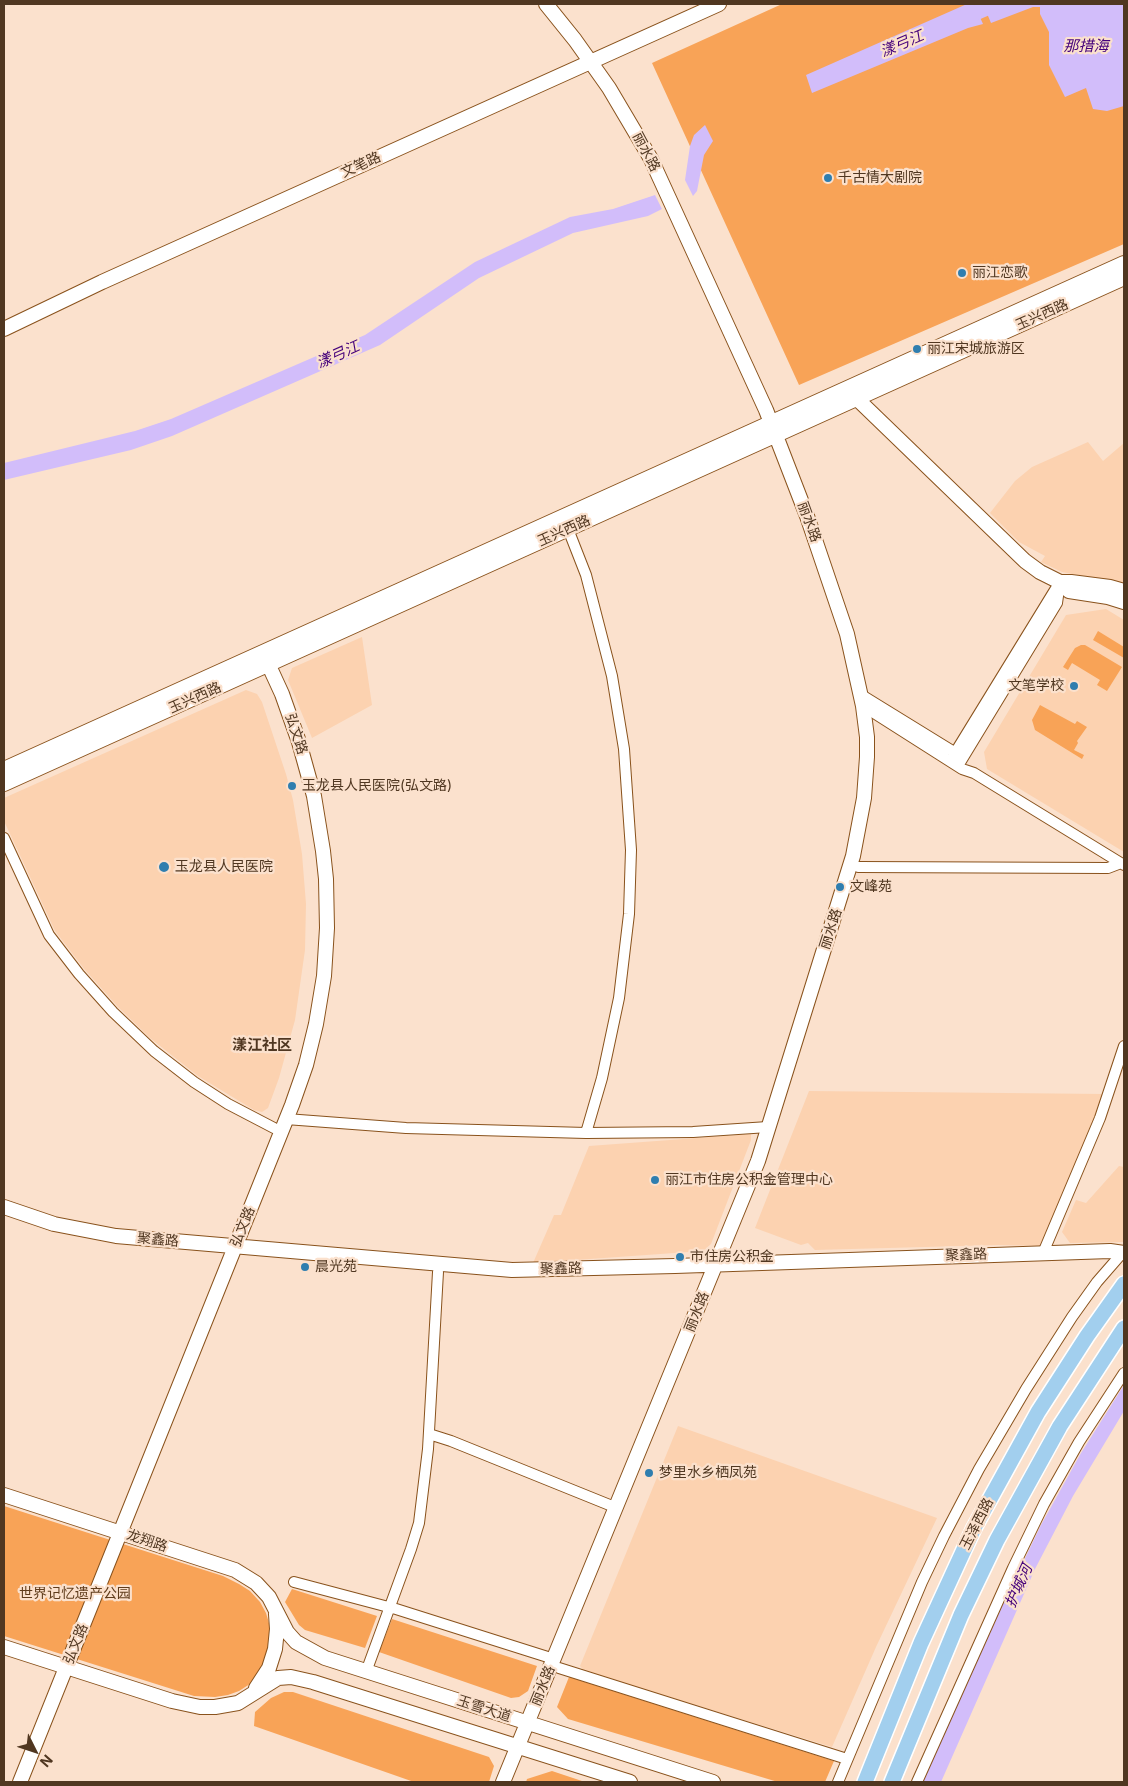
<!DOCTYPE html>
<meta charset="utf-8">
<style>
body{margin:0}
#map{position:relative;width:1128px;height:1786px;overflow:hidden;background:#fbe1cd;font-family:Inter,sans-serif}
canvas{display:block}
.frame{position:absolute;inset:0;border:5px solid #503721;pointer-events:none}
.north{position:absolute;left:10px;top:1726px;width:50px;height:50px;-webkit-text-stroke:4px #fbe1cd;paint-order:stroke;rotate:131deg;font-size:14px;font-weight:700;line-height:20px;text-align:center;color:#503721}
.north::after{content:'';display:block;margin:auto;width:18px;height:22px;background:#503721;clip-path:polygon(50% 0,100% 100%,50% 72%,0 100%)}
</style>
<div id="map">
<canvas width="1128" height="1786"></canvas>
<div class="frame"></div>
<div class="north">N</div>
</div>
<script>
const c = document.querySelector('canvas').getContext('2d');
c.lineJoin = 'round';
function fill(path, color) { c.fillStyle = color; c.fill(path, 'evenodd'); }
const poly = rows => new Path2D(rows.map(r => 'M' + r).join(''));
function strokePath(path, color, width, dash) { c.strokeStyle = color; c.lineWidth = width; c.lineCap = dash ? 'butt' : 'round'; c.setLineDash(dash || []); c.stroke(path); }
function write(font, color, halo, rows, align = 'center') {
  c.font = font + ' Inter,"Noto Sans SC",sans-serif'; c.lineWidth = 4.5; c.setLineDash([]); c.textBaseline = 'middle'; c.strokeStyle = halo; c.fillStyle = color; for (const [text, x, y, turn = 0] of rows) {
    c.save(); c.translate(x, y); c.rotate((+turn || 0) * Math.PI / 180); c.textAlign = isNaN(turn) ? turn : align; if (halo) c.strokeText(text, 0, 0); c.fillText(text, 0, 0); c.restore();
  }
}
const built = poly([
 [1088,442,1103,461,1124,443,1124,584,1062,572,1041,562,1045,556,1019,542,990,513,1015,481,1032,467],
 [1106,609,1124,620,1124,852,987,769,984,752,1066,615],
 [362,637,372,705,312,738,288,680,292,668],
 [246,690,257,694,262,702,286,774,293,800,302,854,306,904,305,950,295,1020,279,1078,268,1108,262,1112,254,1110,198,1076,150,1038,118,1007,85,970,55,931,4,821,4,798],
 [809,1091,1104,1094,1042,1246,998,1245,815,1250,808,1243,801,1245,755,1228],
 [751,1134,751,1140,711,1244,703,1251,533,1263,554,1215,561,1215,589,1146],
 [1119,1166,1124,1167,1124,1242,1070,1243,1062,1232,1076,1200,1086,1203],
 [678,1426,937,1518,876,1647,832,1747,584,1671,580,1666]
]);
const green = poly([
 [782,4,1124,4,1124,244,799,385,652,63],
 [1098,631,1124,647,1124,658,1093,640],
 [1081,645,1085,645,1122,667,1107,691,1097,685,1100,680,1072,663,1068,670,1063,667,1075,648],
 [1040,705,1075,724,1077,721,1087,727,1077,741,1078,743,1074,750,1084,755,1082,759,1035,730,1032,720],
 [4,1506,223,1576,239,1584,250,1591,260,1602,266,1613,271,1630,270,1654,253,1682,239,1691,228,1695,215,1697,194,1696,4,1636],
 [292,1589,377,1616,365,1648,305,1630,299,1625,285,1602],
 [392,1619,537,1666,528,1691,519,1697,511,1698,379,1652],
 [569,1677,834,1761,825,1782,778,1782,568,1719,557,1707],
 [284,1692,293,1692,489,1757,494,1766,489,1782,414,1782,254,1726,255,1712,271,1698],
 [552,1771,585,1782,526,1782,527,1779]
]);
const water = poly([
 [967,4,974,4,983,24,968,28,812,93,806,75],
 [983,4,1124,4,1124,106,1107,111,1093,109,1086,88,1065,97,1049,65,1049,32,1040,14,1040,7,1033,7,991,23],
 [705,125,713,141,704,155,697,191,693,196,685,180,690,146,694,135],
 [655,195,662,209,648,216,573,233,479,278,380,345,172,436,131,450,4,480,4,463,135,431,171,419,365,335,475,262,570,217,613,209],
 [1124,1385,1124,1411,1073,1496,1035,1569,941,1782,922,1782,1005,1600,1041,1525,1081,1453]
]);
const river = poly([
 [959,20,996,4]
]);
const street = poly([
 [568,529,586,575,612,676,624,749,631,850,629,914,619,998,602,1078,586,1133],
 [860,694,959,755],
 [863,706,962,769,974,773,1124,865],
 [950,761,1058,585],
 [958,766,1057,603,1060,582],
 [4,838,49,935,79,974,113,1012,154,1051,194,1082,228,1104,274,1128],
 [858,867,1108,868,1121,863],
 [286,1119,406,1128,586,1133,693,1132,768,1127],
 [1043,1253,1100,1118,1124,1046],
 [429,1434,451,1441,617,1508],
 [294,1582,396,1609,554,1659],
 [559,1668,847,1759],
 [366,1672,411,1549,419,1523,428,1449,438,1272],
 [838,1782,922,1582,944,1536,979,1469,1026,1389,1072,1317,1097,1282,1124,1251],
 [917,1782,1013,1568,1044,1504,1079,1442,1124,1373]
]);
const secondary = poly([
 [4,329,102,282,719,4],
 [851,393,1025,561,1040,572,1060,582,1069,591,1108,597,1124,602],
 [1060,582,1071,582,1110,587,1124,591],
 [4,769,1124,263],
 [4,784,1124,278],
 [4,1207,54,1224,116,1236,512,1270,675,1266,1110,1251,1124,1253],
 [4,1495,235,1570,256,1583,269,1597,287,1632,296,1642,325,1658,713,1782],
 [4,1647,172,1701,200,1707,215,1707,238,1703,278,1678,291,1677,313,1682,630,1782],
 [256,1688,269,1668,275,1649,277,1629,276,1614],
 [20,1782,292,1105,306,1065,316,1024,324,976,327,928,326,879,323,851,314,796,299,742,282,694,265,657],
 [503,1782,758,1161,853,856,864,798,867,757,867,737,863,706,847,634,807,516,766,410,651,159,609,88,575,40,546,4]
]);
const primary = poly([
 [865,1782,921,1643,974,1528,1038,1412,1087,1336,1124,1284],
 [892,1782,961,1615,997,1540,1060,1426,1124,1328]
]);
const markers = [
 [828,178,5,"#2f7eaf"],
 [962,273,5,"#2f7eaf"],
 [917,349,5,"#2f7eaf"],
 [1074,686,5,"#2f7eaf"],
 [292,786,5,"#2f7eaf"],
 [164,867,6,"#2f7eaf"],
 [840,887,5,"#2f7eaf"],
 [655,1180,5,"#2f7eaf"],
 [680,1257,5,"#2f7eaf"],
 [305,1267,5,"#2f7eaf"],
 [649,1473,5,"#2f7eaf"]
];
const streetNames = [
 ["丽水路",646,152,62],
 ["文笔路",361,165,-24],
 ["玉兴西路",1042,315,-24],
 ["丽水路",809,522,70],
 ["玉兴西路",564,531,-24],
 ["玉兴西路",195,698,-24],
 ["弘文路",296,734,72],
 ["丽水路",831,929,-72],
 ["弘文路",243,1227,-68],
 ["聚鑫路",158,1240,5],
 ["聚鑫路",966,1255,-2],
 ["聚鑫路",561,1269,-1],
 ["丽水路",697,1312,-68],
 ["玉泽西路",977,1524,-63],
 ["龙翔路",147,1541,18],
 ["弘文路",76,1644,-68],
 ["丽水路",543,1686,-68],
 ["玉雪大道",484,1709,18]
];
const poiNames = [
 ["千古情大剧院",838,178],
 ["丽江恋歌",972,273],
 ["丽江宋城旅游区",927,349],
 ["文笔学校",1064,686,"right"],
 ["玉龙县人民医院(弘文路)",302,786],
 ["玉龙县人民医院",175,867],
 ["文峰苑",850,887],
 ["丽江市住房公积金管理中心",665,1180],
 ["市住房公积金",690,1257],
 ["晨光苑",315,1267],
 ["梦里水乡栖凤苑",659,1473]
];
const parkNames = [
 ["世界记忆遗产公园",75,1594]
];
const waterNames = [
 ["漾弓江",902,44,-23],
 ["那措海",1086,46],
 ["漾弓江",338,355,-24],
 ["护城河",1019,1586,-66]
];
const neighbourhoodNames = [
 ["漾江社区",262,1045]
];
fill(built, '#fcd2b0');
fill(green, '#f8a357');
fill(water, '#d2bdfa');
strokePath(river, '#d2bdfa', 15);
strokePath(street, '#89521c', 12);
strokePath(secondary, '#89521c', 16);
strokePath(primary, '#fff', 18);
strokePath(street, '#fff', 10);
strokePath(secondary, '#fff', 14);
strokePath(primary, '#a2cfee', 15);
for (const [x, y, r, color] of markers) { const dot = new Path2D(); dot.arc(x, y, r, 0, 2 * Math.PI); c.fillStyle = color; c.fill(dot); strokePath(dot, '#fbe1cd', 2); }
write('14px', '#503721', '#fbe1cd', streetNames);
write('14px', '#503721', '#fbe1cd', poiNames, 'left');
write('14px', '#603c1b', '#fbe1cd', parkNames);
write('italic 15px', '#44007b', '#fbe1cd', waterNames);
write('bold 15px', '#503721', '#fbe1cd', neighbourhoodNames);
</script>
